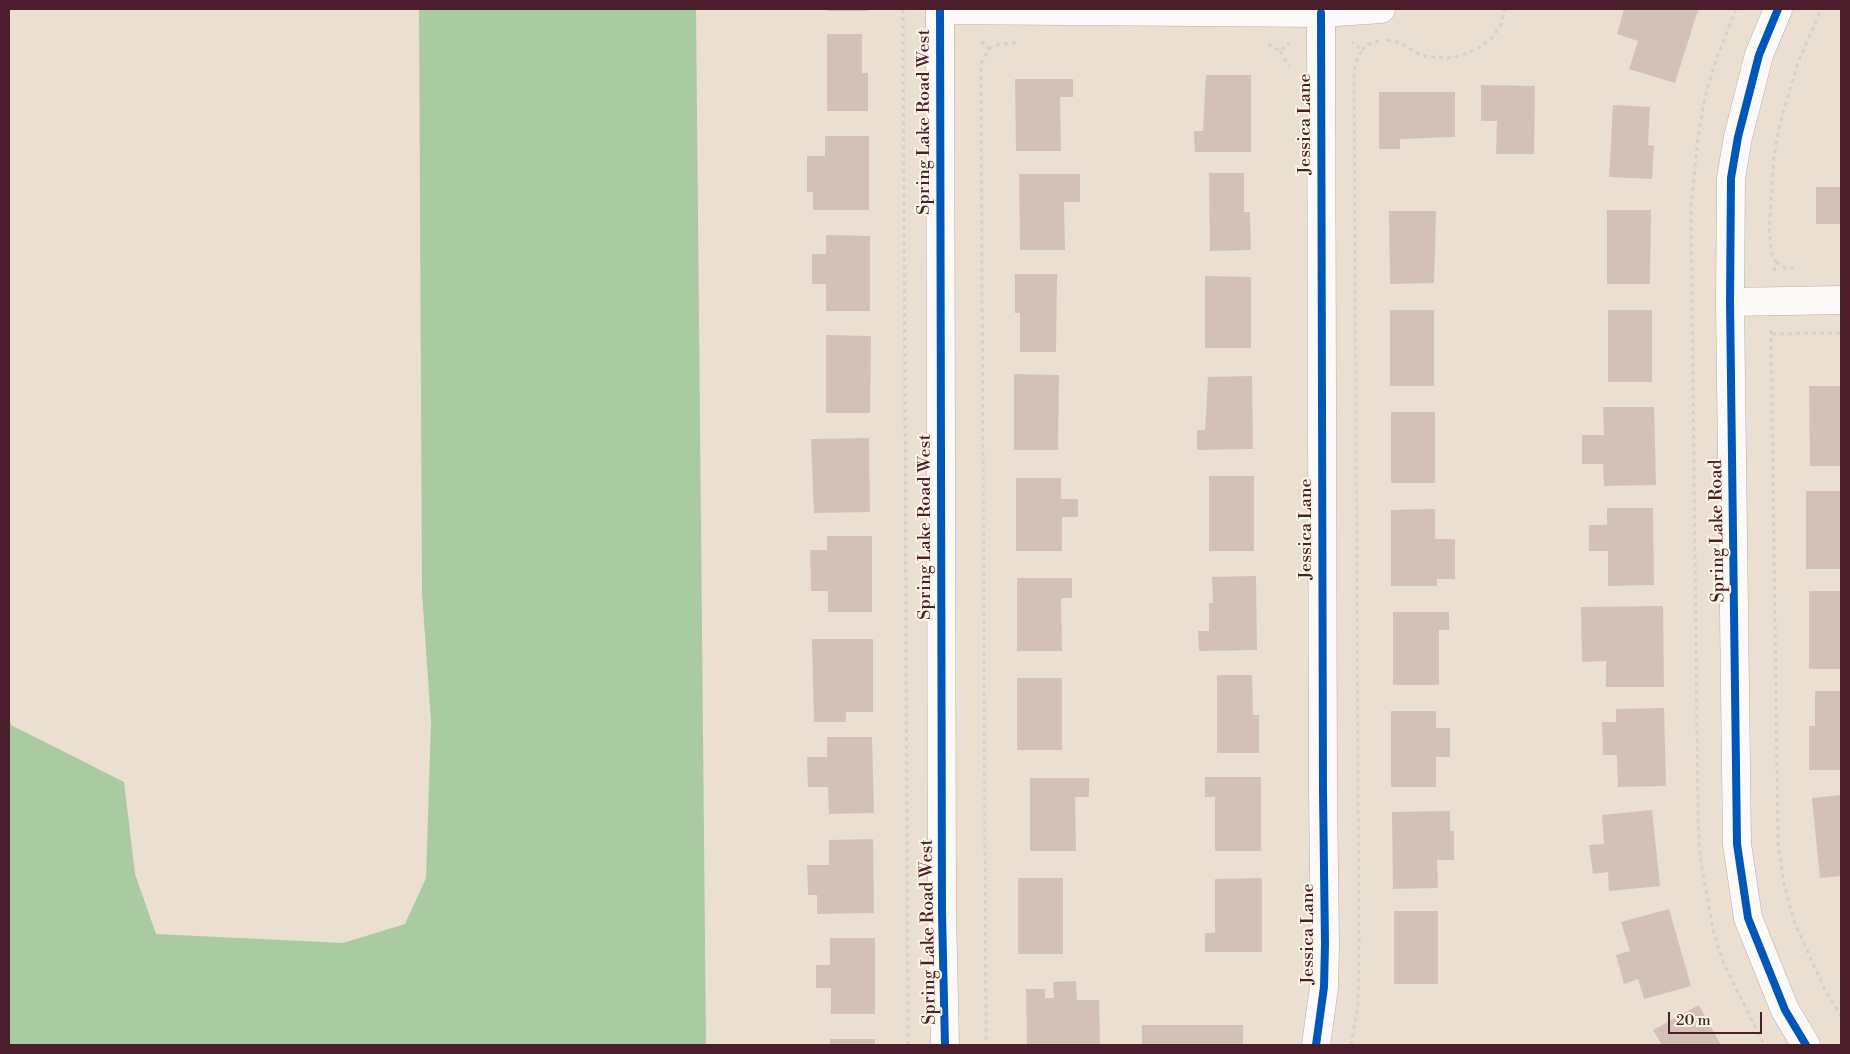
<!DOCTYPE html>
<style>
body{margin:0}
#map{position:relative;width:1850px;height:1054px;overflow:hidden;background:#eadfd0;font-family:"Libre Bodoni",serif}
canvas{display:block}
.frame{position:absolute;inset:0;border:10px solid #4a1f2b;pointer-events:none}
.scale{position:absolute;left:1668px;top:1012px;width:94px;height:22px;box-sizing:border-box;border:2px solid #4a1f2b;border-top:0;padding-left:6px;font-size:15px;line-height:18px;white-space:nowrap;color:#4a1f2b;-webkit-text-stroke:4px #fcf5e5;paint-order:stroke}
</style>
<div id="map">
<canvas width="1850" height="1054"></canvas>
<div class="frame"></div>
<div class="scale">20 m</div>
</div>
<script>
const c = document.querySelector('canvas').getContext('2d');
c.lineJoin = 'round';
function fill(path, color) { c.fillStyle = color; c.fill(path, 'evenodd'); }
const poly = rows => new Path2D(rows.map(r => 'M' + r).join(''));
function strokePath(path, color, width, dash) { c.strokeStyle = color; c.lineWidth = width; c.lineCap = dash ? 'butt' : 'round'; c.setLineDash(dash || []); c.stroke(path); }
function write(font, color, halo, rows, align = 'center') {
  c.font = font + ' "Libre Bodoni",serif'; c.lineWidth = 4; c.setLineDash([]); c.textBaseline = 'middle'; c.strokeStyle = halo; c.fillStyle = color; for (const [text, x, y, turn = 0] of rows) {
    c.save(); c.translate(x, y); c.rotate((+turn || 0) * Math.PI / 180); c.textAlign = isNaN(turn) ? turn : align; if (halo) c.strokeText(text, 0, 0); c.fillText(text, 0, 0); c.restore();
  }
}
const forest = poly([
 [419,9,696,9,706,1045,9,1045,9,718,11,725,124,782,135,874,156,934,343,943,405,924,426,878,431,722,422,592]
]);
const building = poly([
 [827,9,868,9,868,11,827,11],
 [1624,9,1698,10,1675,83,1629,69,1638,41,1617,34],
 [827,34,862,34,862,73,868,73,868,111,827,111],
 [1206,75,1251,75,1251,152,1195,152,1194,131,1203,131],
 [1015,79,1073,79,1073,97,1060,97,1061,151,1016,151],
 [1481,85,1535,86,1534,154,1496,154,1497,121,1481,121],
 [1379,92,1455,92,1455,137,1400,139,1400,149,1379,149],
 [1613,105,1650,107,1648,145,1654,146,1652,179,1609,177],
 [825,136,869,136,869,210,813,210,813,192,807,192,807,156,825,156],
 [1209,173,1244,173,1244,212,1250,212,1251,250,1210,251],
 [1019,174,1080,174,1080,202,1064,202,1065,250,1020,250],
 [1816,187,1841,187,1841,224,1816,224],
 [1607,210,1651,210,1650,284,1607,284],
 [1389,211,1436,211,1434,283,1390,284],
 [826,235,870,236,870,311,826,311,826,284,812,284,812,254,826,254],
 [1015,274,1057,274,1056,352,1020,352,1020,313,1015,313],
 [1205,276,1251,277,1251,348,1205,348],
 [1390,310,1434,310,1434,386,1390,386],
 [1608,310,1652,310,1652,382,1608,382],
 [826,335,871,336,870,413,826,413],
 [1014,374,1059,375,1058,450,1014,450],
 [1252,376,1253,449,1197,450,1197,430,1205,430,1208,377],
 [1809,386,1841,386,1841,466,1810,466],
 [1603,407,1654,407,1656,485,1604,486,1603,464,1582,464,1582,435,1604,435],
 [1391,412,1435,412,1435,483,1391,483],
 [869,438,870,512,814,513,811,439],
 [1209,476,1254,476,1254,551,1209,551],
 [1016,478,1061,478,1061,499,1078,499,1078,517,1062,517,1062,551,1016,551],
 [1806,491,1841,491,1841,569,1806,569],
 [1607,508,1653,508,1654,585,1608,586,1608,551,1589,551,1589,525,1607,525],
 [1435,509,1435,539,1455,539,1455,579,1437,579,1437,586,1391,586,1391,510],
 [827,536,872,536,872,612,828,612,828,591,811,591,810,550,827,550],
 [1256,576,1257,650,1199,651,1198,631,1209,631,1209,603,1213,603,1212,577],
 [1017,578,1072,578,1072,598,1061,598,1062,651,1017,651],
 [1809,591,1841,591,1841,669,1809,669],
 [1663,606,1664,687,1606,687,1606,661,1582,662,1581,607],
 [1393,612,1449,612,1449,630,1439,630,1439,685,1393,685],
 [812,639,873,639,873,712,846,712,846,722,814,722],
 [1217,675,1252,675,1253,715,1259,715,1259,753,1217,753],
 [1017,678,1062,678,1062,750,1017,750],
 [1815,691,1841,691,1841,770,1809,770,1809,726,1815,726],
 [1664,708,1666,786,1618,787,1617,755,1603,755,1602,722,1616,722,1616,709],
 [1391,711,1436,711,1436,728,1450,728,1450,757,1436,757,1436,787,1391,787],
 [827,737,872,737,874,813,829,814,828,787,808,787,807,757,827,757],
 [1205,777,1261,777,1261,851,1215,851,1215,797,1205,797],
 [1030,778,1089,778,1089,797,1075,797,1076,851,1030,851],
 [1841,795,1841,876,1820,878,1812,798],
 [1652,810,1660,886,1609,891,1608,872,1593,874,1589,845,1604,844,1602,815],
 [1450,811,1450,831,1454,831,1454,860,1437,860,1438,888,1393,889,1392,812],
 [873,839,874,913,817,914,817,895,808,895,807,865,829,865,829,840],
 [1018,878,1063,878,1063,954,1018,954],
 [1262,878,1262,952,1205,952,1205,933,1215,933,1215,879],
 [1669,909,1691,986,1644,999,1638,979,1624,984,1616,955,1630,951,1621,922],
 [1394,911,1438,911,1438,984,1394,984],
 [830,938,875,938,875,1014,831,1014,831,988,816,988,816,965,830,965],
 [1076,981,1077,1000,1099,1000,1100,1044,1027,1045,1026,989,1045,989,1045,998,1054,998,1053,982],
 [1699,1005,1721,1045,1662,1045,1653,1030],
 [1142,1025,1243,1025,1243,1045,1142,1045],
 [830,1039,875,1039,875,1045,830,1045]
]);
const path = poly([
 [903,9,908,1045],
 [1736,9,1716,60,1705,97,1698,138,1691,206,1698,819,1700,858,1714,934,1724,964,1764,1045],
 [1387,40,1401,43,1422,56,1447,58,1460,56,1477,49,1493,37,1501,24,1505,9],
 [981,41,989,49,981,64,986,1045],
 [1268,44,1280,51,1289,43],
 [989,49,999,44,1017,43],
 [1362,50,1369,44,1379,41],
 [1280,51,1289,66],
 [1776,262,1786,268,1796,268],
 [1774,271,1776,262,1772,255,1769,232,1774,156,1780,123,1798,63,1821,9],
 [1771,330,1778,843,1784,883,1794,921,1823,986,1841,1016],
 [1772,334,1841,333],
 [1351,1045,1358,1006,1359,941,1354,74,1355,64,1362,50,1352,42]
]);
const minor = poly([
 [940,9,942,913,945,1045],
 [1778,9,1759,55,1738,137,1731,178,1730,302,1737,844,1748,918,1785,1010,1806,1045],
 [940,10,1321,13,1381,9],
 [1730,302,1841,300],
 [1316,1045,1324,987,1325,944,1323,792,1321,13]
]);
const cycleway = poly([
 [940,9,942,913,945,1045],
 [1778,9,1759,55,1738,137,1731,178,1730,302,1737,844,1748,918,1785,1010,1806,1045],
 [1316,1045,1324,987,1325,944,1323,792,1321,13]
]);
const streetNames = [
 ["Spring Lake Road West",925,122,-90],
 ["Jessica Lane",1306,124,-90],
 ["Spring Lake Road West",926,527,-90],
 ["Jessica Lane",1307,529,-90],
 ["Spring Lake Road",1718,531,-91],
 ["Spring Lake Road West",929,932,-91],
 ["Jessica Lane",1309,934,-90]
];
fill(forest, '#aacaa2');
fill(building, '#d3c1b8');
strokePath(minor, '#baafa7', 29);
strokePath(path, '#d7d1ce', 3, [4, 4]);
strokePath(minor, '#fcfaf8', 28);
strokePath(cycleway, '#0057b8', 8);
write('18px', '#4a1f2b', '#fcf5e5', streetNames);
</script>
